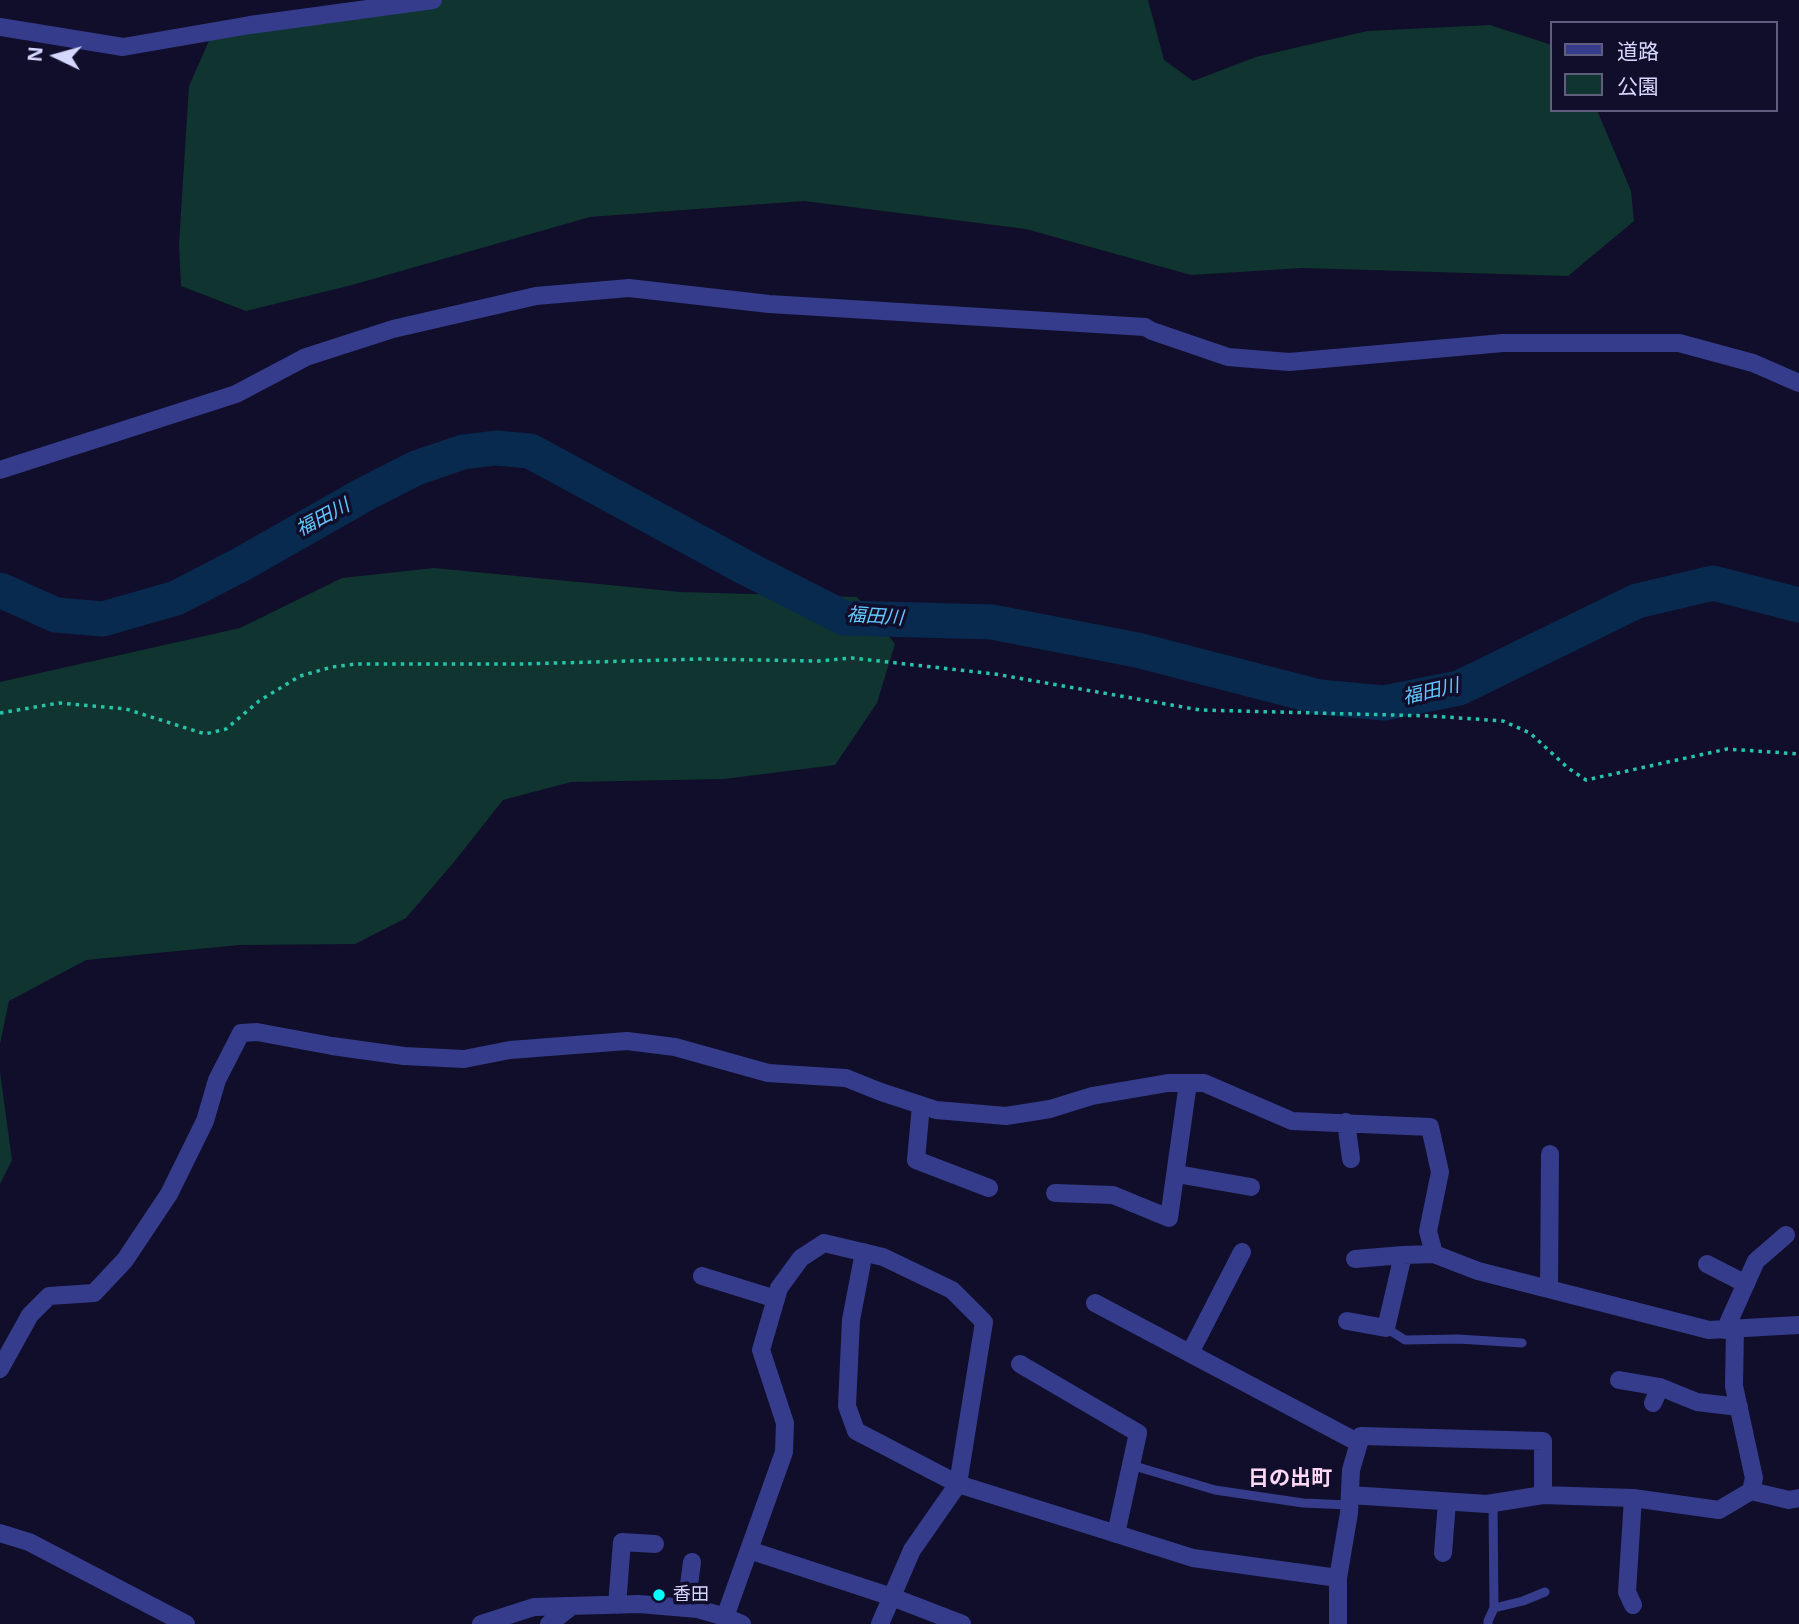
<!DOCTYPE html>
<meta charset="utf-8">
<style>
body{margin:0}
#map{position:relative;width:1799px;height:1624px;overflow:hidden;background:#100e2a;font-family:"Noto Sans","Noto Sans JP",sans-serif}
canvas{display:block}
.legend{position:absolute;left:1550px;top:21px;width:228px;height:91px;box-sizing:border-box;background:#100e2a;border:2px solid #5f5e7f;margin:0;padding:9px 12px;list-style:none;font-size:21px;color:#d6d7ff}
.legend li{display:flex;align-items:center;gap:14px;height:35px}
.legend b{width:35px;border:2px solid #5f5e7f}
.north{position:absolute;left:21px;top:21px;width:70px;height:70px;-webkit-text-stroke:5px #100e2a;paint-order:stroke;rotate:275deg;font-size:19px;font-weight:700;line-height:28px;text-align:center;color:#d6d7ff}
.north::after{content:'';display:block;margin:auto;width:24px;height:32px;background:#d6d7ff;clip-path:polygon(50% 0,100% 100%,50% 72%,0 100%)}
</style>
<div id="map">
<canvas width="1799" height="1624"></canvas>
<ul class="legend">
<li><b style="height:9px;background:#353c8c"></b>道路</li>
<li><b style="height:19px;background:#10342f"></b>公園</li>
</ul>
<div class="north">N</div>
</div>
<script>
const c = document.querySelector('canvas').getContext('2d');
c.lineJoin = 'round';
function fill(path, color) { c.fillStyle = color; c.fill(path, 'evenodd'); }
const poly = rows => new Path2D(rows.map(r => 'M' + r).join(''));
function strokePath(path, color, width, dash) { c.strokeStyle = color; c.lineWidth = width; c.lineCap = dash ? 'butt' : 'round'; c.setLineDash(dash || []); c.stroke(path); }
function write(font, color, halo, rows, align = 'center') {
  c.font = font + ' "Noto Sans","Noto Sans JP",sans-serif'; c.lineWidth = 7; c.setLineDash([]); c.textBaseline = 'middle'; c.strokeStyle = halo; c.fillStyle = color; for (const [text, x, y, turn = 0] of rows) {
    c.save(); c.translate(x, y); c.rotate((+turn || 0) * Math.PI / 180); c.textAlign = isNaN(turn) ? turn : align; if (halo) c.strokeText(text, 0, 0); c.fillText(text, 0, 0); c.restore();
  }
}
const green = poly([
 [420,0,1148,0,1164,60,1193,81,1256,57,1367,31,1490,25,1552,45,1552,110,1597,110,1631,191,1634,221,1568,276,1302,268,1191,275,1026,229,804,201,590,217,352,285,246,311,181,286,179,244,189,86,212,34],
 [434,568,681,592,857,597,895,644,877,703,835,765,724,779,571,782,503,800,454,862,406,918,355,944,239,945,86,960,9,1001,0,1044,0,682,240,628,342,578],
 [0,1072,12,1160,0,1184]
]);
const river = poly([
 [0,590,56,615,103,619,176,598,240,565,365,494,416,468,463,452,496,448,530,451,748,569,844,618,992,622,1137,650,1319,697,1384,703,1459,688,1637,601,1713,583,1799,605]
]);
const path = poly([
 [0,713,59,703,126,709,205,734,226,729,259,701,300,676,332,667,356,664,522,664,700,659,819,661,852,658,995,674,1200,710,1431,716,1503,721,1530,733,1568,768,1586,780,1727,749,1799,754]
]);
const lane = poly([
 [1386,1328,1405,1340,1458,1339,1522,1343],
 [1131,1465,1215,1490,1303,1503,1349,1505],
 [1494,1608,1523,1601,1545,1592],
 [1488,1624,1488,1621,1494,1608,1493,1503]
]);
const street = poly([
 [0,27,123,47,250,25,433,0],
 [0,470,236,394,306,357,393,329,536,296,629,288,769,304,1145,327,1152,331,1228,357,1289,362,1503,343,1679,343,1753,363,1799,383],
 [921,1105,916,1160,989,1188],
 [1346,1122,1351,1159],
 [1177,1174,1251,1187],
 [1055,1193,1113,1195,1169,1218,1188,1083],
 [1355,1259,1403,1255],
 [1707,1264,1746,1284],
 [702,1276,776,1299],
 [1549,1289,1550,1154],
 [1095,1303,1359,1443],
 [1347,1321,1386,1328,1403,1255,1434,1254],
 [1725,1330,1756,1261,1786,1235],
 [1190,1353,1242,1252],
 [1020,1364,1138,1433,1116,1534],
 [0,1369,30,1315,49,1296,94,1293,125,1260,169,1194,205,1121,217,1080,241,1033,257,1032,332,1046,404,1056,464,1059,510,1050,627,1041,675,1047,768,1073,846,1078,881,1092,936,1110,1006,1116,1050,1109,1092,1096,1168,1083,1204,1083,1292,1121,1430,1127,1440,1172,1428,1231,1434,1254,1478,1271,1709,1330,1799,1325],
 [1619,1380,1660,1387,1697,1402,1739,1407],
 [1653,1403,1660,1387],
 [1751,1491,1789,1500,1799,1498],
 [1350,1495,1487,1504,1543,1495,1633,1498,1719,1510,1751,1491,1754,1478,1734,1386,1735,1329],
 [0,1533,29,1542,186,1624],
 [749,1550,892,1597,962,1624],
 [1443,1553,1447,1502],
 [617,1605,622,1542,655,1544],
 [1633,1605,1627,1592,1633,1498],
 [686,1608,692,1562],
 [725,1617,784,1452,785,1423,761,1350,779,1288,801,1258,824,1243,883,1257,952,1290,984,1322,958,1484,856,1431,847,1406,851,1320,864,1252],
 [481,1624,534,1607,639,1604,698,1609,725,1617,742,1624],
 [549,1624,572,1606],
 [880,1624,912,1550,958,1484,1193,1558,1338,1578],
 [1338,1624,1338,1578,1349,1513,1351,1470,1361,1436,1543,1441,1543,1495]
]);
const markers = [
 [659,1595,7,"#02fffb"]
];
const poiNames = [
 ["香田",673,1595]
];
const waterNames = [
 ["福田川",323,518,-28],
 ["福田川",875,617,4],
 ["福田川",1431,692,-13]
];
const quarterNames = [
 ["日の出町",1290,1479]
];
fill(green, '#10342f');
strokePath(river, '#082a4e', 35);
strokePath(path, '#26c4a8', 3.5, [3.5, 5]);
strokePath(lane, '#353c8c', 9);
strokePath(street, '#353c8c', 18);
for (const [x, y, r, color] of markers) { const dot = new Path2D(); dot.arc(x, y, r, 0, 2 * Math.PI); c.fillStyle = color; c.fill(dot); strokePath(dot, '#100e2a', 2.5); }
write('18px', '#d6d7ff', '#100e2a', poiNames, 'left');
write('italic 19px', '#64c9ff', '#100e2a', waterNames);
write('bold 21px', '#ffd8f5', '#100e2a', quarterNames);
</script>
